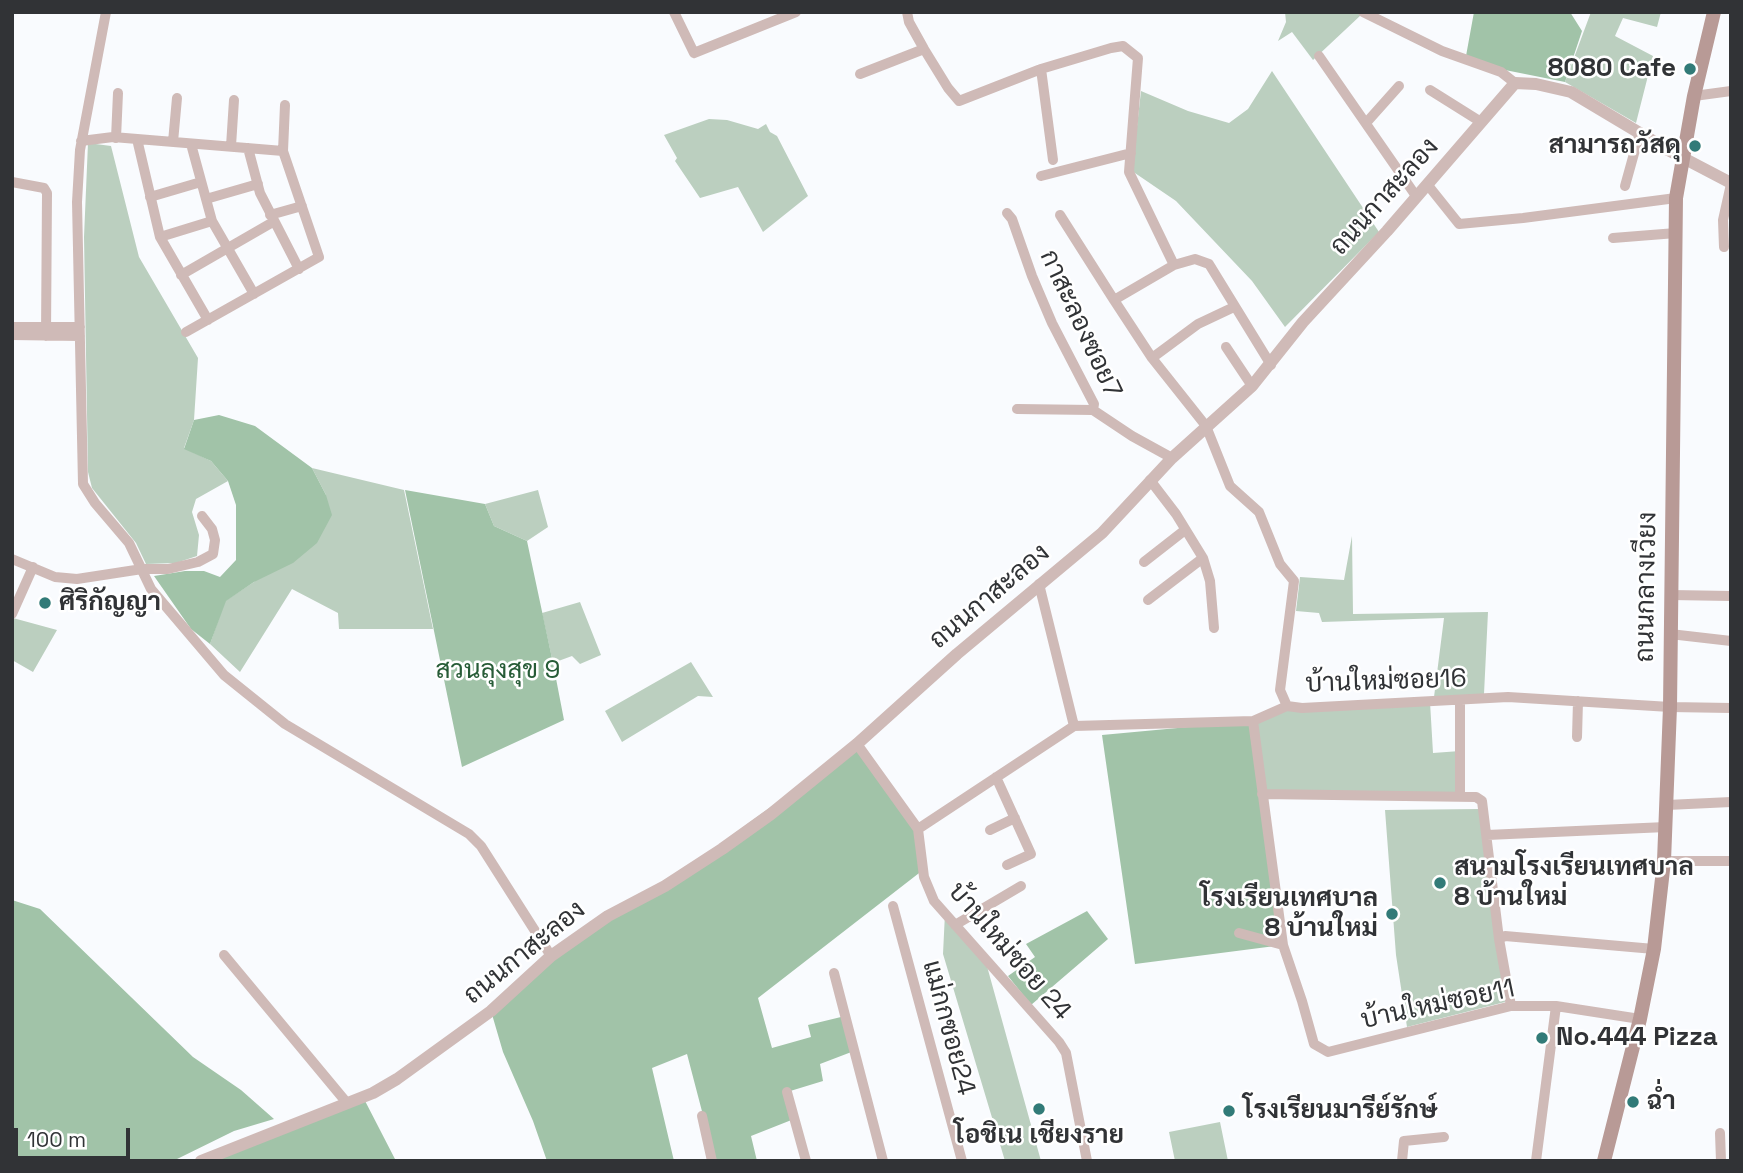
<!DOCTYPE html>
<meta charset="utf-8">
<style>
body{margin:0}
#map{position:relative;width:1743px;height:1173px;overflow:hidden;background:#f9fbfe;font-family:"Space Grotesk",sans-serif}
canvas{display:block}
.frame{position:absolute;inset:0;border:14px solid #313336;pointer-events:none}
.scale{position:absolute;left:14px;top:1128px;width:116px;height:32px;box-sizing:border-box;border:4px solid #313336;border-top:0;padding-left:9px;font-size:21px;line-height:24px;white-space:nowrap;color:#313336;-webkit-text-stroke:5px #fff;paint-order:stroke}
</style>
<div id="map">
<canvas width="1743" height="1173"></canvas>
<div class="frame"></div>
<div class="scale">100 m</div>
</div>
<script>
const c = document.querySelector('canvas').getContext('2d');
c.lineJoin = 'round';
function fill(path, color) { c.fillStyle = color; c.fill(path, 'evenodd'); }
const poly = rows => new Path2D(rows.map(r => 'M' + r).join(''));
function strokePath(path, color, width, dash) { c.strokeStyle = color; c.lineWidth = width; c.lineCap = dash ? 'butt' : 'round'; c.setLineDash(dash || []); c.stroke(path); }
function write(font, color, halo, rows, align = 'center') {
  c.font = font + ' "Space Grotesk",Sarabun,sans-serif'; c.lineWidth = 5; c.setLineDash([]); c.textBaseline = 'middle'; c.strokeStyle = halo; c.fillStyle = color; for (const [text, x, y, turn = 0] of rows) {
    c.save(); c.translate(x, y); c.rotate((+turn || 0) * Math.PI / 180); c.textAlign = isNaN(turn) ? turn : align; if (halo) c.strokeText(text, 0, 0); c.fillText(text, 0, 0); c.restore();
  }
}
const green = poly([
 [1285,12,1356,12,1361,15,1313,60,1292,32,1278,41,1286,22],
 [1591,12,1661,12,1657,27,1623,18,1615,36,1653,56,1636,123,1565,82],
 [1272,71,1379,232,1285,327,1252,281,1176,201,1132,171,1141,91,1188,111,1229,123,1248,109],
 [709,119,727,120,758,129,766,124,770,132,777,136,808,196,763,232,738,187,700,198,675,161,677,158,664,135],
 [88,143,111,146,139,257,198,358,194,420,184,448,211,461,228,481,196,499,192,512,199,535,197,556,176,563,146,564,136,543,92,488,88,472,84,237],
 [312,468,404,490,433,629,339,629,338,613,292,589,240,672,210,644,225,601,254,582,326,495],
 [538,490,548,527,527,541,494,526,485,504],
 [1352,536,1353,614,1488,612,1484,694,1434,697,1444,618,1322,622,1319,613,1296,611,1300,577,1344,580],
 [580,602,601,655,580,664,572,656,553,663,542,613],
 [13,618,57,630,33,672,12,660],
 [691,662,713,697,698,696,622,742,605,711],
 [1430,702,1433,753,1460,751,1460,797,1262,794,1253,721,1287,706],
 [1480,809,1505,1002,1407,1027,1396,955,1385,810],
 [945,913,985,959,1041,1161,1005,1161,943,954],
 [1220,1122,1228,1161,1175,1161,1169,1132]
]);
const forest = poly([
 [1474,12,1570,12,1582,31,1565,82,1505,70,1466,56],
 [219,415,255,426,312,468,326,495,332,515,317,543,293,563,254,582,226,601,210,644,191,629,154,576,185,571,204,571,220,577,236,560,236,505,228,481,211,461,184,449,194,420],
 [405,490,485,504,494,526,527,541,553,663,564,720,462,767],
 [1253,721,1283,945,1135,964,1102,735],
 [857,744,918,829,923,870,758,998,772,1048,811,1037,808,1025,841,1017,854,1051,820,1064,823,1081,787,1092,794,1119,751,1136,757,1161,715,1161,687,1054,652,1068,674,1161,547,1161,533,1121,503,1052,491,1011,551,956,657,890],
 [12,900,40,909,193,1057,241,1090,274,1119,234,1131,173,1161,12,1161],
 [1087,911,1108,939,1031,1005,1008,976,1035,957,1026,944],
 [363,1097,396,1161,201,1161]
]);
const minor = poly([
 [106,12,80,150,77,202,83,484,95,503,129,543,151,589,224,675,285,724,469,834,481,846,551,956],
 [674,12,694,53,796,12],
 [907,12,909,22,924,49,948,88,959,101,1041,69,1111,48,1123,46,1138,58,1129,172,1174,265,1114,300,1152,358,1206,426,1230,486,1259,512,1280,564,1294,581,1280,690,1287,706,1302,708,1508,697,1670,707,1731,708],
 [1363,12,1442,51,1501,72,1515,83],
 [1319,56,1416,196],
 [1041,69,1053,160],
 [860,74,924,49],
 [1430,90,1481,122],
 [1694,96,1731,91],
 [1366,123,1399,86],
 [116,138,118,93],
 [137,139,160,237,208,320],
 [81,141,113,137,283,151],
 [173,142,177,98],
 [191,144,212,221,254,294],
 [231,146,234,100],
 [248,148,260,193,299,269],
 [1041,176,1131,153],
 [12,182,44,188,47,193,46,336],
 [1427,184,1459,224,1523,218,1676,198],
 [1625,186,1640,132],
 [150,197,201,182],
 [206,199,258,184],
 [1007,213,1012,219,1032,276,1052,323,1094,404,1093,410,1132,436,1172,458],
 [270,215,302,206],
 [1060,215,1114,300],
 [160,237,212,221],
 [1613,238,1676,233],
 [1724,247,1723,220,1731,184],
 [1174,265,1195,259,1209,264,1271,365],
 [181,275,273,222],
 [12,327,80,327],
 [186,332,319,257,283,151,285,105],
 [12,335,80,336],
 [1226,347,1252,386],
 [1152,358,1198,324,1234,307],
 [1017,409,1093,410],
 [1150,480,1176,514,1203,558,1210,581,1214,628],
 [12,559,55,577,77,579,142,569,168,569,198,562,213,554,215,540,212,529,202,516],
 [1144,562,1185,530],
 [1039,584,1074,726,1253,721,1287,706],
 [1671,595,1731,596],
 [1148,600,1203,558],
 [12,614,33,567],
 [1670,634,1731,641],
 [1460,701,1460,797],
 [1253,721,1283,945,1302,1001,1314,1044,1328,1052,1511,1006,1556,1006,1640,1019],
 [1577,737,1578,701],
 [857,744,918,829,924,877,934,901,1059,1042,1066,1053,1087,1161],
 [996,777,1031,854,1007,865],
 [1262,794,1476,797,1482,801,1499,939],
 [1667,805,1731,802],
 [918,829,1074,726],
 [990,830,1015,818],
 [1487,835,1666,827],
 [1664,861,1731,861],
 [893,906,962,1161],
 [955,925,1021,886],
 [1239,933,1283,945],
 [224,955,347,1103],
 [834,973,883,1161],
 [1511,1006,1499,939,1505,936,1654,949],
 [787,1092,806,1161],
 [702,1116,712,1161],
 [1720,1133,1721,1161],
 [1402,1161,1404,1141,1444,1137],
 [1536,1161,1556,1006]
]);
const tertiary = poly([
 [201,1161,373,1093,397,1079,491,1011,551,956,608,916,665,886,722,849,771,814,857,744,957,654,1102,533,1172,458,1252,386,1303,322,1387,231,1515,83,1536,84,1571,92,1668,150,1731,183]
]);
const secondary = poly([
 [1604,1161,1640,1019,1654,949,1664,861,1670,707,1676,198,1694,96,1714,12]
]);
const markers = [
 [1690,69,7,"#327b78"],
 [1695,146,7,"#327b78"],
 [45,603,7,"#327b78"],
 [1440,883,7,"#327b78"],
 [1392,914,7,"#327b78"],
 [1542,1038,7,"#327b78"],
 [1633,1102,7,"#327b78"],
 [1039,1109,7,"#327b78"],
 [1229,1111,7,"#327b78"]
];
const poiNames = [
 ["8080 Cafe",1676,69,"right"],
 ["สามารถวัสดุ",1681,146,"right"],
 ["ศิริกัญญา",59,603],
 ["สนามโรงเรียนเทศบาล",1454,868],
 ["8 บ้านใหม่",1454,898],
 ["โรงเรียนเทศบาล",1378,899,"right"],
 ["8 บ้านใหม่",1378,929,"right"],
 ["No.444 Pizza",1556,1038],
 ["ฉ่ำ",1647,1102],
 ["โรงเรียนมารีย์รักษ์",1243,1111],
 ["โอชิเน เชียงราย",1039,1136,"center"]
];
const streetNames = [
 ["ถนนกาสะลอง",1385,197,-48],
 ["กาสะลองซอย7",1080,324,65],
 ["ถนนกลางเวียง",1647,587,-89],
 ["ถนนกาสะลอง",990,597,-40],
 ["บ้านใหม่ซอย16",1386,682,-2],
 ["บ้านใหม่ซอย 24",1009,952,49],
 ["ถนนกาสะลอง",525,953,-39],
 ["บ้านใหม่ซอย11",1438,1005,-12],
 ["แม่กกซอย24",948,1028,75]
];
const parkNames = [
 ["สวนลุงสุข 9",498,671]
];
fill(green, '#bbcfbf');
fill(forest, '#a1c3a8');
strokePath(minor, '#cfbab7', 10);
strokePath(tertiary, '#cfbab7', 12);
strokePath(secondary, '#b89a96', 14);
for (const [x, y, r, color] of markers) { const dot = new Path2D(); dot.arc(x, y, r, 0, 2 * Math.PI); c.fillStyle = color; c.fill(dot); strokePath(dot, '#fff', 2.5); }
write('bold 26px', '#313336', '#fff', poiNames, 'left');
write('26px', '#313336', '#fff', streetNames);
write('26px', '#275c37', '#fff', parkNames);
</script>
